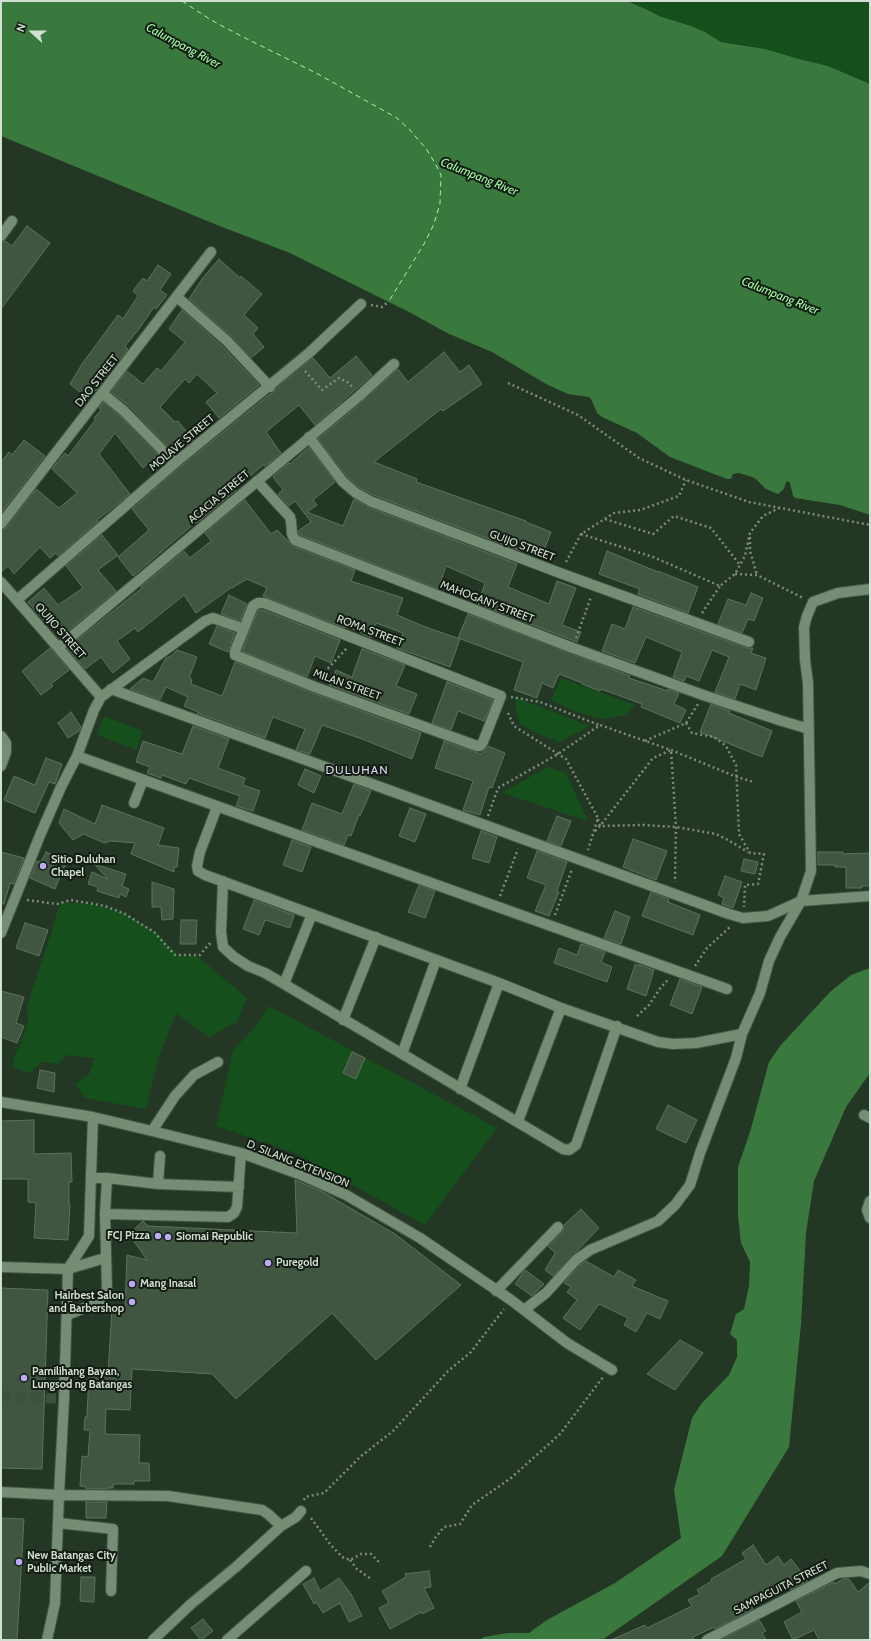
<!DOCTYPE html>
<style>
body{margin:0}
#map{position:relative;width:871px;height:1641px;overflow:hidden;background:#243724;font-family:Cabin,sans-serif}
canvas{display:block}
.frame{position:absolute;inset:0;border:2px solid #d3dfd3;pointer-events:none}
.north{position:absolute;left:12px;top:12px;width:40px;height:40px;-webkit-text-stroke:3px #131c13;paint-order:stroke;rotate:291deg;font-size:11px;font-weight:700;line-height:16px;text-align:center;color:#d3dfd3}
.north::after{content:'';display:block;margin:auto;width:14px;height:18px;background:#d3dfd3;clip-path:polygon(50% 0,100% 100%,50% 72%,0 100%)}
</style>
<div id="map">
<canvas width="871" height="1641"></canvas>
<div class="frame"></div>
<div class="north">N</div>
</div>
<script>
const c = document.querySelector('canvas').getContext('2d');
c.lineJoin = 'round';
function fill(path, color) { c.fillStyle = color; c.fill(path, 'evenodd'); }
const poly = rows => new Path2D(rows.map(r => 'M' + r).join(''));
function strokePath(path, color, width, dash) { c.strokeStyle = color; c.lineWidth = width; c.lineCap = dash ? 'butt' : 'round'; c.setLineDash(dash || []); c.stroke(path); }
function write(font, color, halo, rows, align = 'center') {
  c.font = font + ' Cabin,sans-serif'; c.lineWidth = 4; c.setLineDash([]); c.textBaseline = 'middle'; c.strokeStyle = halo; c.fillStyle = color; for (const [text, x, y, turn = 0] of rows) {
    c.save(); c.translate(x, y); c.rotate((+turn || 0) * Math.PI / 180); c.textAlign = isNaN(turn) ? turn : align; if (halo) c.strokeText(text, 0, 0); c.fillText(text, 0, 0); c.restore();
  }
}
const green = poly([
 [627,1,868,1,870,3,870,84,828,66,745,45,721,42,705,32,691,26,659,16,649,10],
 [561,678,635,705,626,715,602,719,577,712,551,700],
 [515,697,541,707,590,726,559,742,541,735,520,724,516,712],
 [104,716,143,731,136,750,97,735],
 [547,767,566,773,588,821,502,793],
 [60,903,85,903,123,912,158,934,179,956,197,956,247,998,237,1022,209,1037,176,1013,158,1059,146,1109,85,1098,75,1084,89,1074,95,1058,66,1055,58,1064,42,1062,29,1073,13,1067,14,1056,21,1044,28,1020,27,1006,50,937],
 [269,1006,497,1128,425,1225,293,1152,216,1126,233,1050,257,1025]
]);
const water = poly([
 [1,1,627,1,648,10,659,16,691,26,705,32,721,42,765,49,799,59,828,66,870,84,870,515,840,505,795,498,793,496,790,483,788,481,786,482,784,489,778,494,766,489,756,479,752,477,739,473,733,474,731,479,727,479,670,457,637,433,602,417,597,413,591,399,589,397,568,394,548,385,492,352,447,333,411,313,290,253,217,225,1,136],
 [870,968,870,1073,846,1107,814,1181,806,1233,801,1324,789,1447,722,1556,602,1640,479,1640,484,1637,508,1633,529,1633,547,1620,615,1583,681,1538,674,1490,692,1418,702,1403,729,1375,737,1357,737,1340,730,1334,736,1314,744,1309,749,1286,750,1262,741,1243,738,1216,738,1167,750,1132,769,1062,780,1046,830,992,851,975]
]);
const ferry = poly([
 [182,1,211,20,241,36,318,74,397,118,410,130,427,150,435,163,441,175,440,203,434,224,424,244,389,301]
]);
const building = poly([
 [27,226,50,243,1,309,1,242,5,241,12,246,27,226],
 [219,259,240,278,241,276,262,294,244,315,258,328,253,334,264,347,251,358,231,336,189,299,202,279,219,259],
 [158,265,171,274,160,290,167,295,156,309,154,307,139,329,125,346,128,349,89,399,70,384,82,364,118,315,123,319,138,296,133,291,143,278,147,281,158,265],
 [182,310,222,346,259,385,219,418,206,402,217,393,197,374,189,383,185,379,160,407,175,422,178,421,193,440,175,454,129,406,111,392,127,371,143,384,157,368,161,371,185,342,169,329,182,310],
 [444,352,460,372,469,365,482,384,443,411,441,409,374,462,417,479,416,482,526,521,526,522,551,532,543,553,523,546,521,551,373,495,360,488,348,478,318,439,362,402,398,369,408,382,444,352],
 [356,356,372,375,315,425,299,405,266,432,281,453,265,466,263,465,235,489,236,490,197,523,196,522,133,576,118,557,149,530,132,509,179,468,269,395,274,392,276,388,313,358,330,378,356,356],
 [103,402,120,416,158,455,143,468,115,433,99,454,130,494,97,520,98,521,58,556,56,553,50,558,40,547,14,574,8,566,1,572,1,530,6,528,36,489,59,508,77,493,52,469,65,453,68,456,96,419,94,418,101,410,99,408,103,402],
 [24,440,45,456,1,513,1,462,9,452,12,455,24,440],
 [309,447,335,482,313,500,317,505,307,512,343,526,354,499,368,507,517,564,508,587,549,604,557,581,576,588,562,625,581,632,577,642,478,604,485,583,446,566,438,589,300,535,298,531,311,522,295,501,289,506,278,494,283,490,273,477,289,463,290,464,309,447],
 [245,500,271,534,277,530,293,546,355,570,351,581,403,598,397,615,423,626,460,639,450,667,397,648,403,633,376,623,371,638,362,634,359,631,346,627,345,628,263,596,267,588,247,579,232,588,232,587,196,613,184,595,138,632,135,628,117,641,130,659,113,673,101,657,85,669,67,648,142,588,141,587,184,551,190,558,211,541,205,533,245,500],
 [102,535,118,555,98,570,116,591,63,635,48,617,44,620,28,602,44,588,58,605,83,588,66,566,102,535],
 [607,551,658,572,658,571,698,587,688,613,638,594,640,589,599,574,607,551],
 [751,593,763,598,754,621,748,619,742,633,718,624,728,599,746,605,751,593],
 [229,595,247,604,240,621,221,614,229,595],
 [633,607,747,648,753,648,751,653,766,658,756,690,740,684,735,699,715,692,729,657,712,650,699,681,686,676,684,681,673,677,682,652,646,637,635,663,602,651,612,624,625,629,633,607],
 [258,610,263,610,340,640,331,663,315,656,307,677,242,651,258,610],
 [468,614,630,676,629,678,668,691,668,689,679,693,674,704,686,710,680,723,641,707,642,704,601,689,600,691,582,684,582,683,559,674,553,688,542,683,537,698,514,690,523,662,458,638,468,614],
 [217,626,235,633,228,652,209,644,217,626],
 [50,648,69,670,51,684,53,686,41,695,22,671,50,648],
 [362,649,405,665,396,686,417,694,409,714,329,685,336,670,352,677,362,649],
 [177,650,197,657,189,678,192,679,191,684,222,696,235,662,313,693,421,733,412,759,362,739,322,725,310,754,296,750,305,729,273,717,265,738,197,713,198,712,184,706,188,697,166,687,160,700,130,689,143,678,153,682,166,658,171,656,177,650],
 [447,682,493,700,484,721,458,711,451,730,432,723,447,682],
 [711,704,730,711,729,713,772,731,762,757,700,732,711,704],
 [71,712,81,727,79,731,68,738,58,723,71,712],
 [193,726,229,739,218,768,245,778,243,785,260,791,253,811,236,806,240,796,189,778,186,784,162,775,161,778,147,773,150,767,136,762,143,741,182,754,193,726],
 [444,741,481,754,488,746,505,753,492,788,489,787,480,815,463,810,473,781,435,768,444,741],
 [46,758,62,764,55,784,49,782,35,813,4,800,14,776,35,785,46,758],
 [305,769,321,776,314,793,298,785,305,769],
 [354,784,371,791,360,816,359,815,351,836,348,835,344,845,302,830,312,803,342,814,354,784],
 [102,805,164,828,158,845,179,848,177,867,174,867,174,872,131,854,135,843,111,841,104,843,84,834,73,840,59,823,64,809,95,824,102,805],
 [410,808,426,814,415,842,399,836,410,808],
 [557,816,571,821,561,846,547,841,557,816],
 [481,831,497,837,489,863,472,858,481,831],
 [633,839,667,851,656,880,623,867,633,839],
 [292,840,311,847,302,872,283,865,292,840],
 [537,851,567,862,557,891,559,892,549,916,535,911,546,885,527,878,537,851],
 [1,852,24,858,14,884,10,883,4,904,1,904,1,852],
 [46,852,67,861,55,889,30,878,37,861,41,862,46,852],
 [818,852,843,852,843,854,870,853,870,886,862,886,862,888,846,888,846,867,835,867,835,865,818,865,818,852],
 [744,859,758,862,755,874,741,871,744,859],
 [94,864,126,874,122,886,129,889,126,897,120,894,119,898,97,891,98,887,88,884,92,872,108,879,94,864],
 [725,876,742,882,733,908,722,904,724,898,718,895,725,876],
 [152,882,174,889,173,919,162,920,161,907,152,907,152,882],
 [419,885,435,891,425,918,408,912,419,885],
 [651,892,669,899,668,902,700,915,693,935,642,916,651,892],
 [254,900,294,915,290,928,265,920,259,935,243,929,254,900],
 [615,911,630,917,621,944,604,938,615,911],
 [181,920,197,920,196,944,180,944,181,920],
 [25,923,48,930,39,956,16,948,25,923],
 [581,944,605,952,601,962,612,967,607,982,554,963,559,948,577,955,581,944],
 [635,965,640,965,654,970,646,996,627,989,635,965],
 [680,979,702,987,692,1014,670,1005,680,979],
 [1,991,24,997,16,1023,24,1026,17,1043,1,1037,1,991],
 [352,1052,365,1058,356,1079,343,1073,352,1052],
 [40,1070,55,1073,54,1092,37,1088,40,1070],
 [668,1105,697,1120,686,1143,656,1129,668,1105],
 [34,1120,34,1154,71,1153,72,1182,69,1182,69,1205,70,1205,68,1240,34,1238,36,1203,28,1202,28,1179,1,1179,1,1121,34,1120],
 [295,1180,321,1191,395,1234,461,1285,376,1360,332,1313,236,1399,212,1374,132,1369,130,1410,106,1409,105,1434,140,1435,139,1463,149,1463,150,1481,134,1481,134,1484,113,1484,113,1488,107,1488,107,1489,86,1489,86,1487,80,1486,82,1456,88,1457,90,1430,84,1430,85,1417,87,1417,89,1373,108,1374,112,1308,125,1309,127,1255,147,1260,129,1234,143,1221,148,1226,297,1233,295,1180],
 [581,1209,599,1228,553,1276,545,1270,555,1253,548,1246,563,1231,564,1225,581,1209],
 [586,1261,614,1277,618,1270,636,1280,632,1286,668,1301,660,1319,647,1313,636,1332,624,1325,628,1318,599,1304,580,1330,563,1318,577,1300,567,1292,571,1287,564,1283,580,1265,586,1261],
 [525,1270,544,1284,532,1296,515,1284,525,1270],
 [1,1288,48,1290,42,1469,1,1468,1,1288],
 [680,1340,703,1353,675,1390,647,1374,680,1340],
 [86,1502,107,1502,106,1518,86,1518,86,1502],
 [1,1518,24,1519,17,1640,1,1640,1,1518],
 [753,1545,766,1565,778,1556,784,1565,791,1559,808,1581,790,1590,789,1588,786,1590,786,1589,751,1606,753,1609,715,1629,714,1627,693,1637,694,1640,611,1640,645,1625,647,1628,692,1606,688,1600,700,1594,697,1590,712,1581,711,1579,746,1559,742,1553,753,1545],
 [429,1571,431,1587,424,1588,434,1608,422,1614,421,1612,390,1629,379,1608,389,1603,382,1591,406,1577,405,1574,429,1571],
 [81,1577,95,1577,94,1602,80,1601,81,1577],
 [314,1578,320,1591,339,1578,351,1594,362,1616,349,1622,340,1603,323,1613,316,1602,314,1604,303,1584,314,1578],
 [843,1579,849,1579,858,1592,870,1582,870,1640,819,1640,814,1630,793,1640,784,1622,802,1612,796,1601,834,1582,835,1584,843,1579],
 [203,1619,213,1631,201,1640,191,1628,203,1619],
 [759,1620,766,1631,762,1633,766,1640,721,1640,759,1620]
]);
const minorTunnel = poly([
 [1,1396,64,1399]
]);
const path = poly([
 [371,305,382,307,389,301],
 [305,371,322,390,339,378,349,383,352,387],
 [508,383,578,415,639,458,686,480,749,502,870,525],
 [605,519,653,534,674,516,711,528,740,565],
 [581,534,653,557,720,586,735,574,745,556,750,533,763,516,779,508],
 [750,537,750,551,757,575],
 [566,562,581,534,614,513,640,510,679,496,686,480],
 [735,574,757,575,803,598],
 [702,613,720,586],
 [576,638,591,597],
 [321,676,347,648],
 [511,697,540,702,599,725],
 [508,713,514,726,566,759,598,818,588,850],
 [686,723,692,733,714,737,726,746,736,765,739,834,750,853,764,854,758,884,745,885,744,907],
 [645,741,686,723,698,704],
 [488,816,498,788,558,754,600,725,671,750,737,777,754,782],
 [598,819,600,826,643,825,676,827,716,834,728,840,748,852],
 [595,831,600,826,653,758,671,750,676,827,675,882],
 [500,896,518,849],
 [27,900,57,904,71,900,105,906,125,914,154,932,175,955,200,955,209,944,212,944],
 [555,915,572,869],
 [695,966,707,948,730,927],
 [637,1016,649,1005,661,987,668,980],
 [304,1500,305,1497,324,1493,360,1457,393,1431,448,1371,471,1352,504,1309],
 [311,1518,330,1544,342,1557,350,1560,361,1554,371,1554,381,1564],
 [430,1547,435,1538,444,1527,460,1524,472,1505,511,1478,560,1434,603,1377],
 [350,1560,357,1569,371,1579]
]);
const minor = poly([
 [1,236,12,221],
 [177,297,227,341,270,387],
 [103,394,124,411,175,463],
 [309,437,343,482,356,493,370,501,560,573,749,642],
 [257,481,290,517,291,521,292,534,295,540,573,648,703,695,782,721,809,729],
 [1,524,211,252],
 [1,582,101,697],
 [17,600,175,463,309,353,361,304],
 [258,603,264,603,501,696,483,742,480,746,477,746,315,687,235,655,235,651,253,606,258,603],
 [59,647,358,397,394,364],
 [111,689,729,914,743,918,768,916,801,901,870,896],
 [1,736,6,743,6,752,1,766],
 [77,756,727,989],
 [134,803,143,780],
 [217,807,200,852,197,866,198,871,205,875,499,983,561,1008,658,1042,673,1044,696,1043,742,1034],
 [223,881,221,932,223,947,234,957,248,966,265,973,284,984,563,1149,569,1150,576,1145,617,1026],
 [1,933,41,833,61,787,77,756,94,710,101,697,205,621,213,618,244,629],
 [284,984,312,914],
 [343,1020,376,937],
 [402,1054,436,960],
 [460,1089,499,983],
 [1,1102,93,1117,152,1131,241,1153,299,1174,346,1195,420,1238,511,1300,567,1343,612,1370],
 [864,1115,870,1118],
 [518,1121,561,1008],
 [152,1131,175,1096,194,1075,218,1062],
 [107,1178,158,1184,239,1187],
 [158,1184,160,1156],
 [870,1201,867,1210,870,1218],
 [105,1214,228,1217,234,1213,237,1207,241,1153],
 [1,1267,68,1269,64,1399,59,1495,55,1603,47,1640],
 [68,1269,89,1236,93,1117],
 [68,1269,105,1258],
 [496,1291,558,1227],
 [524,1310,546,1293,576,1260,590,1250,658,1221,675,1205,690,1185,700,1153,736,1058,742,1034,760,993,769,961,780,937,801,901,811,871,808,683,805,660,804,627,807,616,813,602,838,593,870,589],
 [67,1315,102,1301,105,1297,107,1290,105,1214,107,1178,91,1178],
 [1,1492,59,1495,168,1496,262,1510,268,1514,281,1526],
 [58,1523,113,1529,111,1591],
 [153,1640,191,1604,236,1567,281,1526,296,1517,301,1511],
 [227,1640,306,1571],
 [707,1640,837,1573,861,1571,870,1574]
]);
const markers = [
 [43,866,4,"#bcaaf5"],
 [158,1236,4,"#bcaaf5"],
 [168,1237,4,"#bcaaf5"],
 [268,1263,4,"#bcaaf5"],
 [132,1284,4,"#bcaaf5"],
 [132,1302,4,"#bcaaf5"],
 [24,1378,4,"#bcaaf5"],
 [19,1562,4,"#bcaaf5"]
];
const streetNames = [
 ["DAO STREET",97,381,-52],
 ["MOLAVE STREET",182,443,-40],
 ["ACACIA STREET",219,497,-40],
 ["GUIJO STREET",522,546,21],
 ["MAHOGANY STREET",487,602,21],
 ["QUIJO STREET",60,631,49],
 ["ROMA STREET",370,631,21],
 ["MILAN STREET",347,685,20],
 ["D. SILANG EXTENSION",298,1164,22],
 ["SAMPAGUITA STREET",781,1588,-27]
];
const poiNames = [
 ["Sitio Duluhan",51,860],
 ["Chapel",51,873],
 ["FCJ Pizza",150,1236,"right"],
 ["Siomai Republic",176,1237],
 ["Puregold",276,1263],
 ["Mang Inasal",140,1284],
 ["Hairbest Salon",124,1296,"right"],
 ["and Barbershop",124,1309,"right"],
 ["Pamilihang Bayan,",32,1372],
 ["Lungsod ng Batangas",32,1385],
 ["New Batangas City",27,1556],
 ["Public Market",27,1569]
];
const waterNames = [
 ["Calumpang River",183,46,28],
 ["Calumpang River",479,177,22],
 ["Calumpang River",780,296,22]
];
const neighbourhoodNames = [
 ["DULUHAN",357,770]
];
fill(green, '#15501c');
fill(water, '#3a793e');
strokePath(ferry, '#a3faa5', 1, [5, 4]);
fill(building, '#415641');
strokePath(building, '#5c725c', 1);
strokePath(minorTunnel, '#3e503e', 10, [10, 5]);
strokePath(minor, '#435544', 12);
strokePath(path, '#7c8b7c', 2.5, [2, 3]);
strokePath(minor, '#758c75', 10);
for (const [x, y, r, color] of markers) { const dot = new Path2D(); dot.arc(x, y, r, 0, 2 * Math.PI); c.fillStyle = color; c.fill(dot); strokePath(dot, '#131c13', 1.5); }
write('11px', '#d3dfd3', '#131c13', streetNames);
write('bold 11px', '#d3dfd3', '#131c13', poiNames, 'left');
write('italic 12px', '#a3faa5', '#131c13', waterNames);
c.letterSpacing = '1px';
write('12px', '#dcd6f3', '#131c13', neighbourhoodNames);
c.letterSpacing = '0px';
</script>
